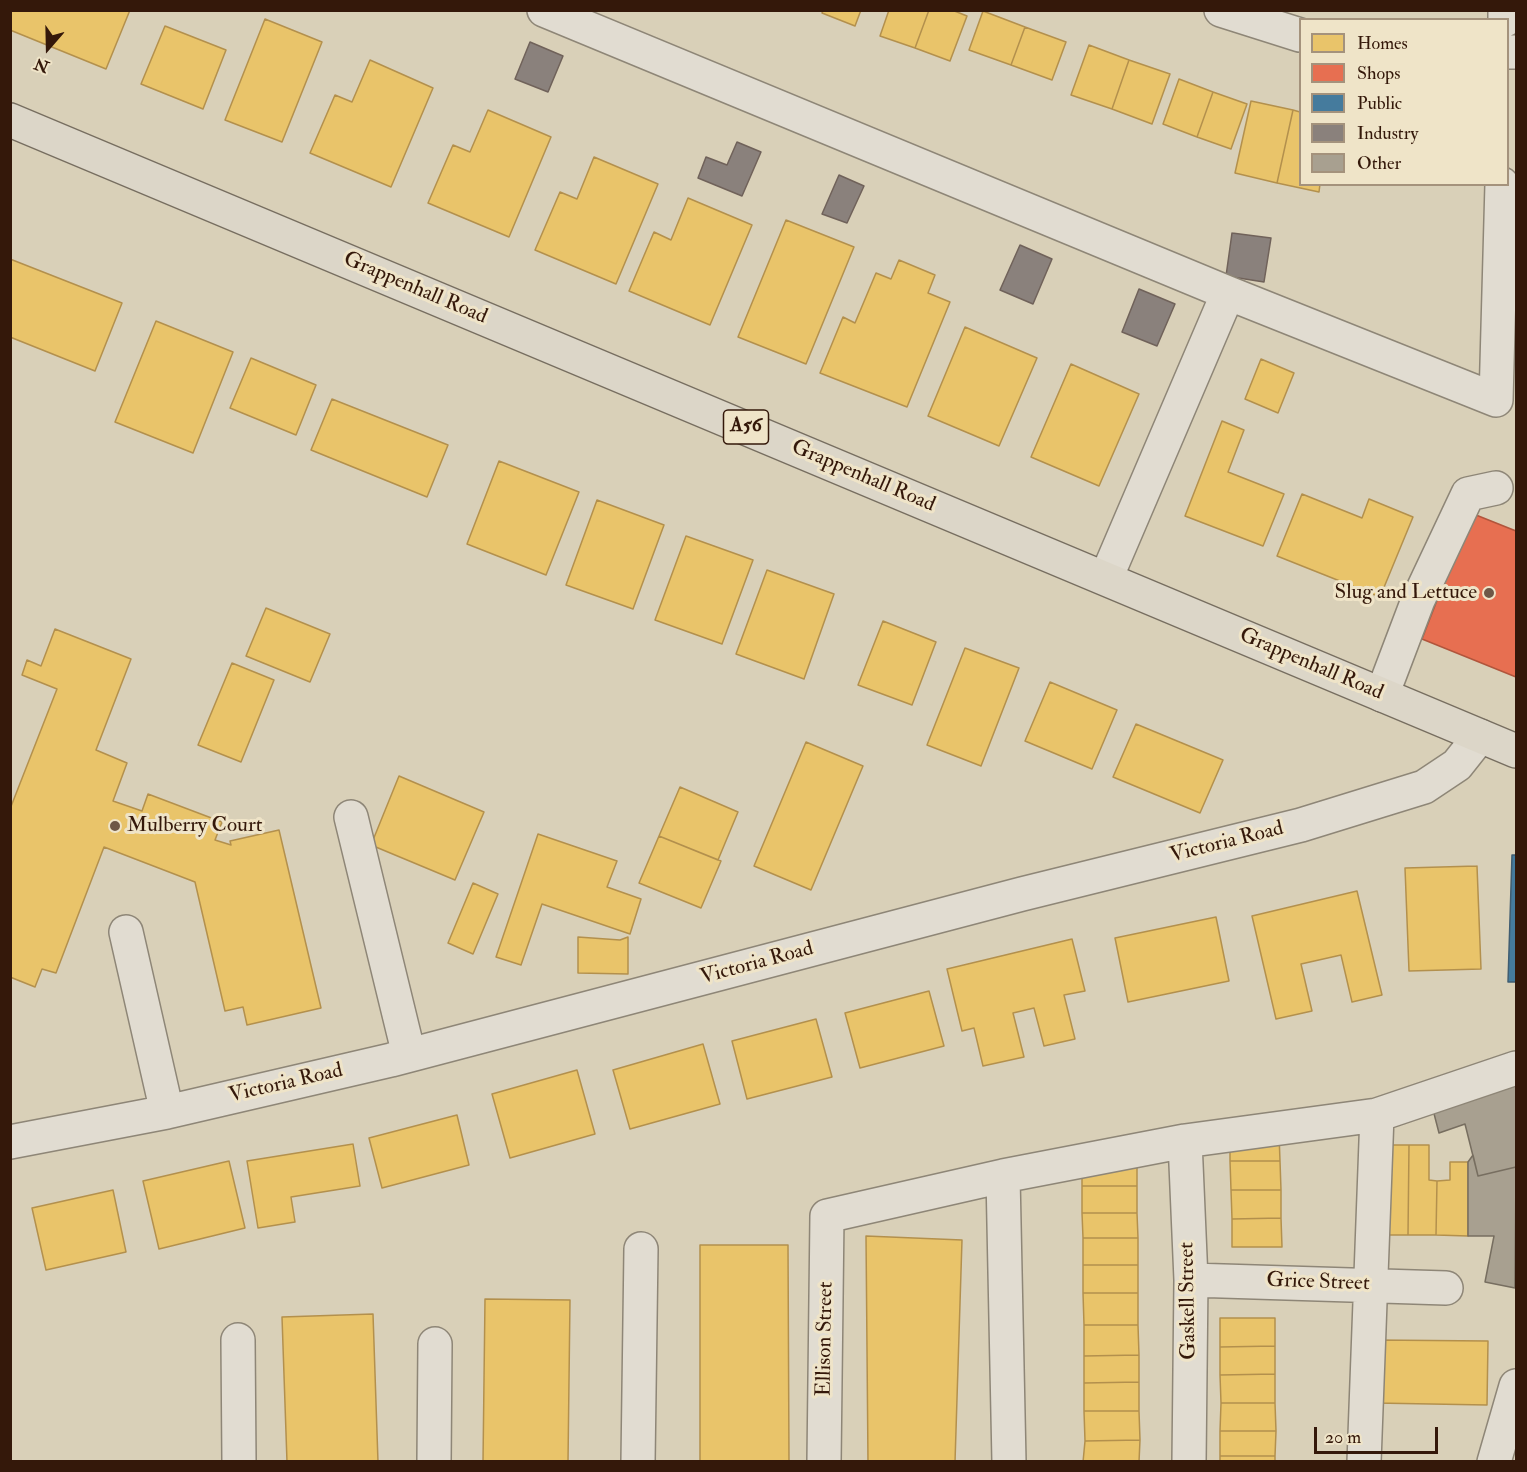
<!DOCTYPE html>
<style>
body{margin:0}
#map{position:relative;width:1527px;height:1472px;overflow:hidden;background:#d9d0b8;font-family:"IM FELL Double Pica",serif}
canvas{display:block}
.frame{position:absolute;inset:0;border:12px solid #34180a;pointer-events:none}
.legend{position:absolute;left:1299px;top:18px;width:210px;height:168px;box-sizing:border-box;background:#efe4c8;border:2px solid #a4927c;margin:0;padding:8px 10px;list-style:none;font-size:18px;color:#34180a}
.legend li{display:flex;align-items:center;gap:12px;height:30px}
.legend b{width:30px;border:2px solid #a4927c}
.north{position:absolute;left:18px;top:18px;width:60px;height:60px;-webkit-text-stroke:4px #efe4c8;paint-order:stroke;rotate:200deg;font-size:16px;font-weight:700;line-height:24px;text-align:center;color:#34180a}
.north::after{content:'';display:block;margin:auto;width:21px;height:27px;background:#34180a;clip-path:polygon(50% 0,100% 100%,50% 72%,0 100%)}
.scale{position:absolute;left:1314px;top:1427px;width:124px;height:27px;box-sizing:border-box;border:3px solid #34180a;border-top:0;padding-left:8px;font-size:18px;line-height:21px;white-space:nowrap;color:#34180a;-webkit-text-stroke:4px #efe4c8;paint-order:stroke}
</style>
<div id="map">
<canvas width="1527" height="1472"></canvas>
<div class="frame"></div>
<ul class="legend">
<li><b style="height:16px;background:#e9c46a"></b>Homes</li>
<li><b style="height:16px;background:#e76f51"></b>Shops</li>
<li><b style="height:16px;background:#457b9d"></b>Public</li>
<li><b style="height:16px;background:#8a817c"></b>Industry</li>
<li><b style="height:16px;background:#a8a090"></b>Other</li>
</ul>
<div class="north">N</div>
<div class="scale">20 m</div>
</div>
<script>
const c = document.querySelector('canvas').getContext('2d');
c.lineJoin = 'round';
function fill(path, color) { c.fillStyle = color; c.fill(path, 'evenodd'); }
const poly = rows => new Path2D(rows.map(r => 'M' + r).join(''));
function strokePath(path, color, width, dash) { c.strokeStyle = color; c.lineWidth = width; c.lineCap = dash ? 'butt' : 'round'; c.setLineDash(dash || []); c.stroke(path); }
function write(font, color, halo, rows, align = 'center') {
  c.font = font + ' "IM FELL Double Pica",serif'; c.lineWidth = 6; c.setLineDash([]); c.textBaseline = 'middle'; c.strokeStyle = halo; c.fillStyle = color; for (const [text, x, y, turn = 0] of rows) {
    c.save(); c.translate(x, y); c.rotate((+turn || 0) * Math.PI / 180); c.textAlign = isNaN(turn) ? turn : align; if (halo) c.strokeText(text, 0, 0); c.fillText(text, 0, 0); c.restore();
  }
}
const homes = poly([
 [10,10,130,10,106,69,10,30,10,10],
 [823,10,861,10,855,26,822,13,823,10],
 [889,10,929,10,915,48,880,36,889,10],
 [929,10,952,10,967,16,950,61,915,48,929,10],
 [983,11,1025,27,1011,65,969,50,983,11],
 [265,19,322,42,282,142,225,120,265,19],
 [165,26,226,50,203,109,141,84,165,26],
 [1025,27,1066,42,1052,80,1011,65,1025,27],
 [1089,45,1129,60,1112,109,1071,95,1089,45],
 [370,60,433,88,391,187,310,153,335,95,352,102,370,60],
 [1129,60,1170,74,1152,124,1112,109,1129,60],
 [1179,79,1213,92,1197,137,1163,124,1179,79],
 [1213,92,1247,104,1231,149,1197,137,1213,92],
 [1251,101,1293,110,1277,183,1235,173,1251,101],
 [488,110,551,137,509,237,428,203,453,145,470,152,488,110],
 [1293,110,1300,112,1300,184,1320,184,1319,192,1277,183,1293,110],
 [594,157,658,184,616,284,535,250,560,192,577,199,594,157],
 [688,198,752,225,710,325,629,291,654,232,671,240,688,198],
 [786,220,854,247,806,364,738,337,786,220],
 [10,259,122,303,95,371,10,337,10,259],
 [899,260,935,275,928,293,950,302,907,407,820,373,843,317,855,323,876,273,891,279,899,260],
 [156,321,233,352,193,453,115,422,156,321],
 [965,327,1037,358,999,446,928,416,965,327],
 [251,358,316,385,296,435,230,408,251,358],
 [1261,359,1294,373,1278,413,1245,399,1261,359],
 [1071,364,1139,394,1099,486,1031,457,1071,364],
 [332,399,448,445,427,497,311,450,332,399],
 [1222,421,1244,430,1228,472,1284,494,1263,546,1185,516,1222,421],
 [499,461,579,492,546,575,467,544,499,461],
 [1302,494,1362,518,1369,499,1413,517,1380,597,1277,556,1302,494],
 [597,500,664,525,633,609,566,585,597,500],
 [686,536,753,560,722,644,655,620,686,536],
 [767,570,834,594,804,679,736,654,767,570],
 [266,608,330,634,310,682,246,656,266,608],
 [883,621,936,642,912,705,858,685,883,621],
 [55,629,131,659,96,750,127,763,113,801,142,811,148,794,222,822,215,840,231,845,230,841,279,830,321,1008,247,1025,243,1007,225,1011,195,882,104,847,56,973,42,969,35,987,10,977,10,809,57,689,22,675,27,660,41,666,55,629],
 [965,648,1019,668,981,766,927,745,965,648],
 [232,663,274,680,241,762,198,745,232,663],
 [1050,682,1117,710,1092,769,1025,741,1050,682],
 [1136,724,1223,760,1200,813,1113,777,1136,724],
 [806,742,863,766,811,890,754,866,806,742],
 [399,776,484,812,455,880,371,845,399,776],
 [680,787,738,812,718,860,659,836,680,787],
 [538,834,617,861,607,887,641,899,630,934,542,904,521,965,496,957,538,834],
 [659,836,721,861,701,908,639,883,659,836],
 [1477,866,1481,969,1409,971,1405,868,1477,866],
 [473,883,498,894,473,954,448,943,473,883],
 [1357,891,1382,995,1352,1002,1341,955,1301,964,1312,1011,1276,1019,1252,916,1357,891],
 [1216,917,1229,981,1128,1002,1115,938,1216,917],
 [578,937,620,940,628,937,628,974,578,973,578,937],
 [1072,939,1085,991,1064,995,1075,1039,1044,1046,1034,1008,1013,1013,1024,1057,983,1066,974,1028,962,1031,947,969,1072,939],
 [929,991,944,1046,860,1068,845,1013,929,991],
 [816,1019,832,1077,747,1099,732,1041,816,1019],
 [703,1044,720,1104,630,1129,613,1070,703,1044],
 [577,1070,595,1134,510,1158,492,1094,577,1070],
 [457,1115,469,1165,382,1188,369,1138,457,1115],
 [1279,1134,1280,1161,1230,1161,1230,1141,1279,1134],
 [353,1144,360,1186,291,1197,295,1222,258,1228,247,1161,353,1144],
 [1389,1145,1409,1145,1408,1235,1381,1235,1389,1145],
 [1409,1145,1429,1145,1429,1180,1437,1181,1436,1235,1408,1235,1409,1145],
 [229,1161,245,1228,159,1249,143,1181,229,1161],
 [1230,1161,1280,1161,1281,1190,1231,1190,1230,1161],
 [1450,1162,1468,1162,1468,1236,1436,1235,1437,1181,1450,1180,1450,1162],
 [1082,1163,1137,1163,1137,1186,1082,1186,1082,1163],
 [1082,1186,1137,1186,1137,1213,1082,1213,1082,1186],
 [113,1190,126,1252,46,1270,32,1208,113,1190],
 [1231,1190,1281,1190,1281,1218,1232,1219,1231,1190],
 [1082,1213,1137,1213,1138,1238,1083,1238,1082,1213],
 [1281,1218,1282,1247,1232,1247,1232,1219,1281,1218],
 [866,1236,962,1240,955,1462,868,1462,866,1236],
 [1083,1238,1138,1238,1138,1265,1083,1265,1083,1238],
 [700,1245,788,1245,789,1462,700,1462,700,1245],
 [1083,1265,1138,1265,1138,1293,1083,1293,1083,1265],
 [1083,1293,1138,1293,1138,1325,1084,1325,1083,1293],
 [485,1299,570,1300,568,1462,483,1462,485,1299],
 [373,1314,378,1462,287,1462,282,1317,373,1314],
 [1220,1318,1275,1318,1275,1346,1220,1347,1220,1318],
 [1084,1325,1138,1325,1139,1355,1084,1356,1084,1325],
 [1375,1340,1488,1341,1487,1405,1375,1403,1375,1340],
 [1275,1346,1275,1374,1220,1375,1220,1347,1275,1346],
 [1139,1355,1139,1382,1084,1383,1084,1356,1139,1355],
 [1275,1374,1275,1403,1221,1403,1220,1375,1275,1374],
 [1139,1382,1139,1411,1084,1411,1084,1383,1139,1382],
 [1221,1403,1275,1403,1276,1431,1220,1431,1221,1403],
 [1084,1411,1139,1411,1140,1440,1085,1441,1084,1411],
 [1220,1431,1276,1431,1275,1456,1220,1456,1220,1431],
 [1140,1440,1139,1462,1083,1462,1085,1441,1140,1440],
 [1220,1456,1275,1456,1275,1462,1220,1462,1220,1456]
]);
const shops = poly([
 [1471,513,1516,531,1516,677,1422,639,1471,513]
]);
const public = poly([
 [1512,855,1516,855,1516,982,1508,982,1512,855]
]);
const industry = poly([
 [530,42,563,56,548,92,515,79,530,42],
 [737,142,761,152,742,196,698,178,706,157,727,165,737,142],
 [839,175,864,186,847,223,822,214,839,175],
 [1232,233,1271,238,1264,282,1226,276,1232,233],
 [1020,245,1052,259,1033,304,1000,290,1020,245],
 [1139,289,1175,304,1157,346,1122,332,1139,289]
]);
const building = poly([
 [1516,1079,1516,1167,1478,1176,1465,1124,1439,1133,1431,1102,1516,1079],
 [1473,1155,1478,1176,1516,1167,1515,1288,1485,1282,1494,1236,1468,1236,1468,1162,1473,1155]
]);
const minor = poly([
 [544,10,1228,293,1496,400,1502,184],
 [1221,10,1300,35],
 [1505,10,1505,20],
 [1508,52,1516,52],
 [1106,578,1228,293],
 [1382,695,1418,600,1468,494,1496,488],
 [351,817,409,1055],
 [126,932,167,1112],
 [1185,1141,1191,1280,1189,1462],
 [10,1142,167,1112,391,1060,1022,894,1301,825,1424,787,1457,765,1480,736],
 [1003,1176,1009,1462],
 [1191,1280,1446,1288],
 [238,1340,239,1462],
 [434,1462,435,1344],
 [638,1462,641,1249],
 [824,1462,827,1216,1003,1176,1185,1141,1377,1115,1516,1068],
 [1364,1462,1377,1115],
 [1494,1462,1516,1386]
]);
const major = poly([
 [10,120,1516,751]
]);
const markers = [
 [1489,593,6,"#6e5847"],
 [115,826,6,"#6e5847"]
];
const shields = [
 [746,427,45]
];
const shieldNames = [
 ["A56",746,427]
];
const streetNames = [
 ["Grappenhall Road",415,289,23],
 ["Grappenhall Road",863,477,23],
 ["Grappenhall Road",1311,665,23],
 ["Victoria Road",1227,843,-14],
 ["Victoria Road",757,964,-15],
 ["Victoria Road",286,1084,-13],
 ["Grice Street",1318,1283,2],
 ["Gaskell Street",1189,1301,-91],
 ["Ellison Street",826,1339,-89]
];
const poiNames = [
 ["Slug and Lettuce",1477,593],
 ["Mulberry Court",127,826,"left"]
];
fill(homes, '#e9c46a');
strokePath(homes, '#b3904d', 1.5);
fill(shops, '#e76f51');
strokePath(shops, '#b1553c', 1.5);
fill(public, '#457b9d');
strokePath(public, '#405d71', 1.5);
fill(industry, '#8a817c');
strokePath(industry, '#70625a', 1.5);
fill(building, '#a8a090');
strokePath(building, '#776e60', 1.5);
strokePath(minor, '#8e8677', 36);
strokePath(major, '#776e60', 36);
strokePath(minor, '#e1dcd1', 33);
strokePath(major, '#dcd6c8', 33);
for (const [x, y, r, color] of markers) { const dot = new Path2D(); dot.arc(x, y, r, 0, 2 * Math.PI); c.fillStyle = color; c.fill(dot); strokePath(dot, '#efe4c8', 2); }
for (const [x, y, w] of shields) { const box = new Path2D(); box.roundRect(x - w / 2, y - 17, w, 34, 4.5); c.fillStyle = '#efe4c8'; c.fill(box); strokePath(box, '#34180a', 1.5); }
write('bold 20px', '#34180a', null, shieldNames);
write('21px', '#34180a', '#efe4c8', streetNames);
write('21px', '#34180a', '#efe4c8', poiNames, 'right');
</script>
